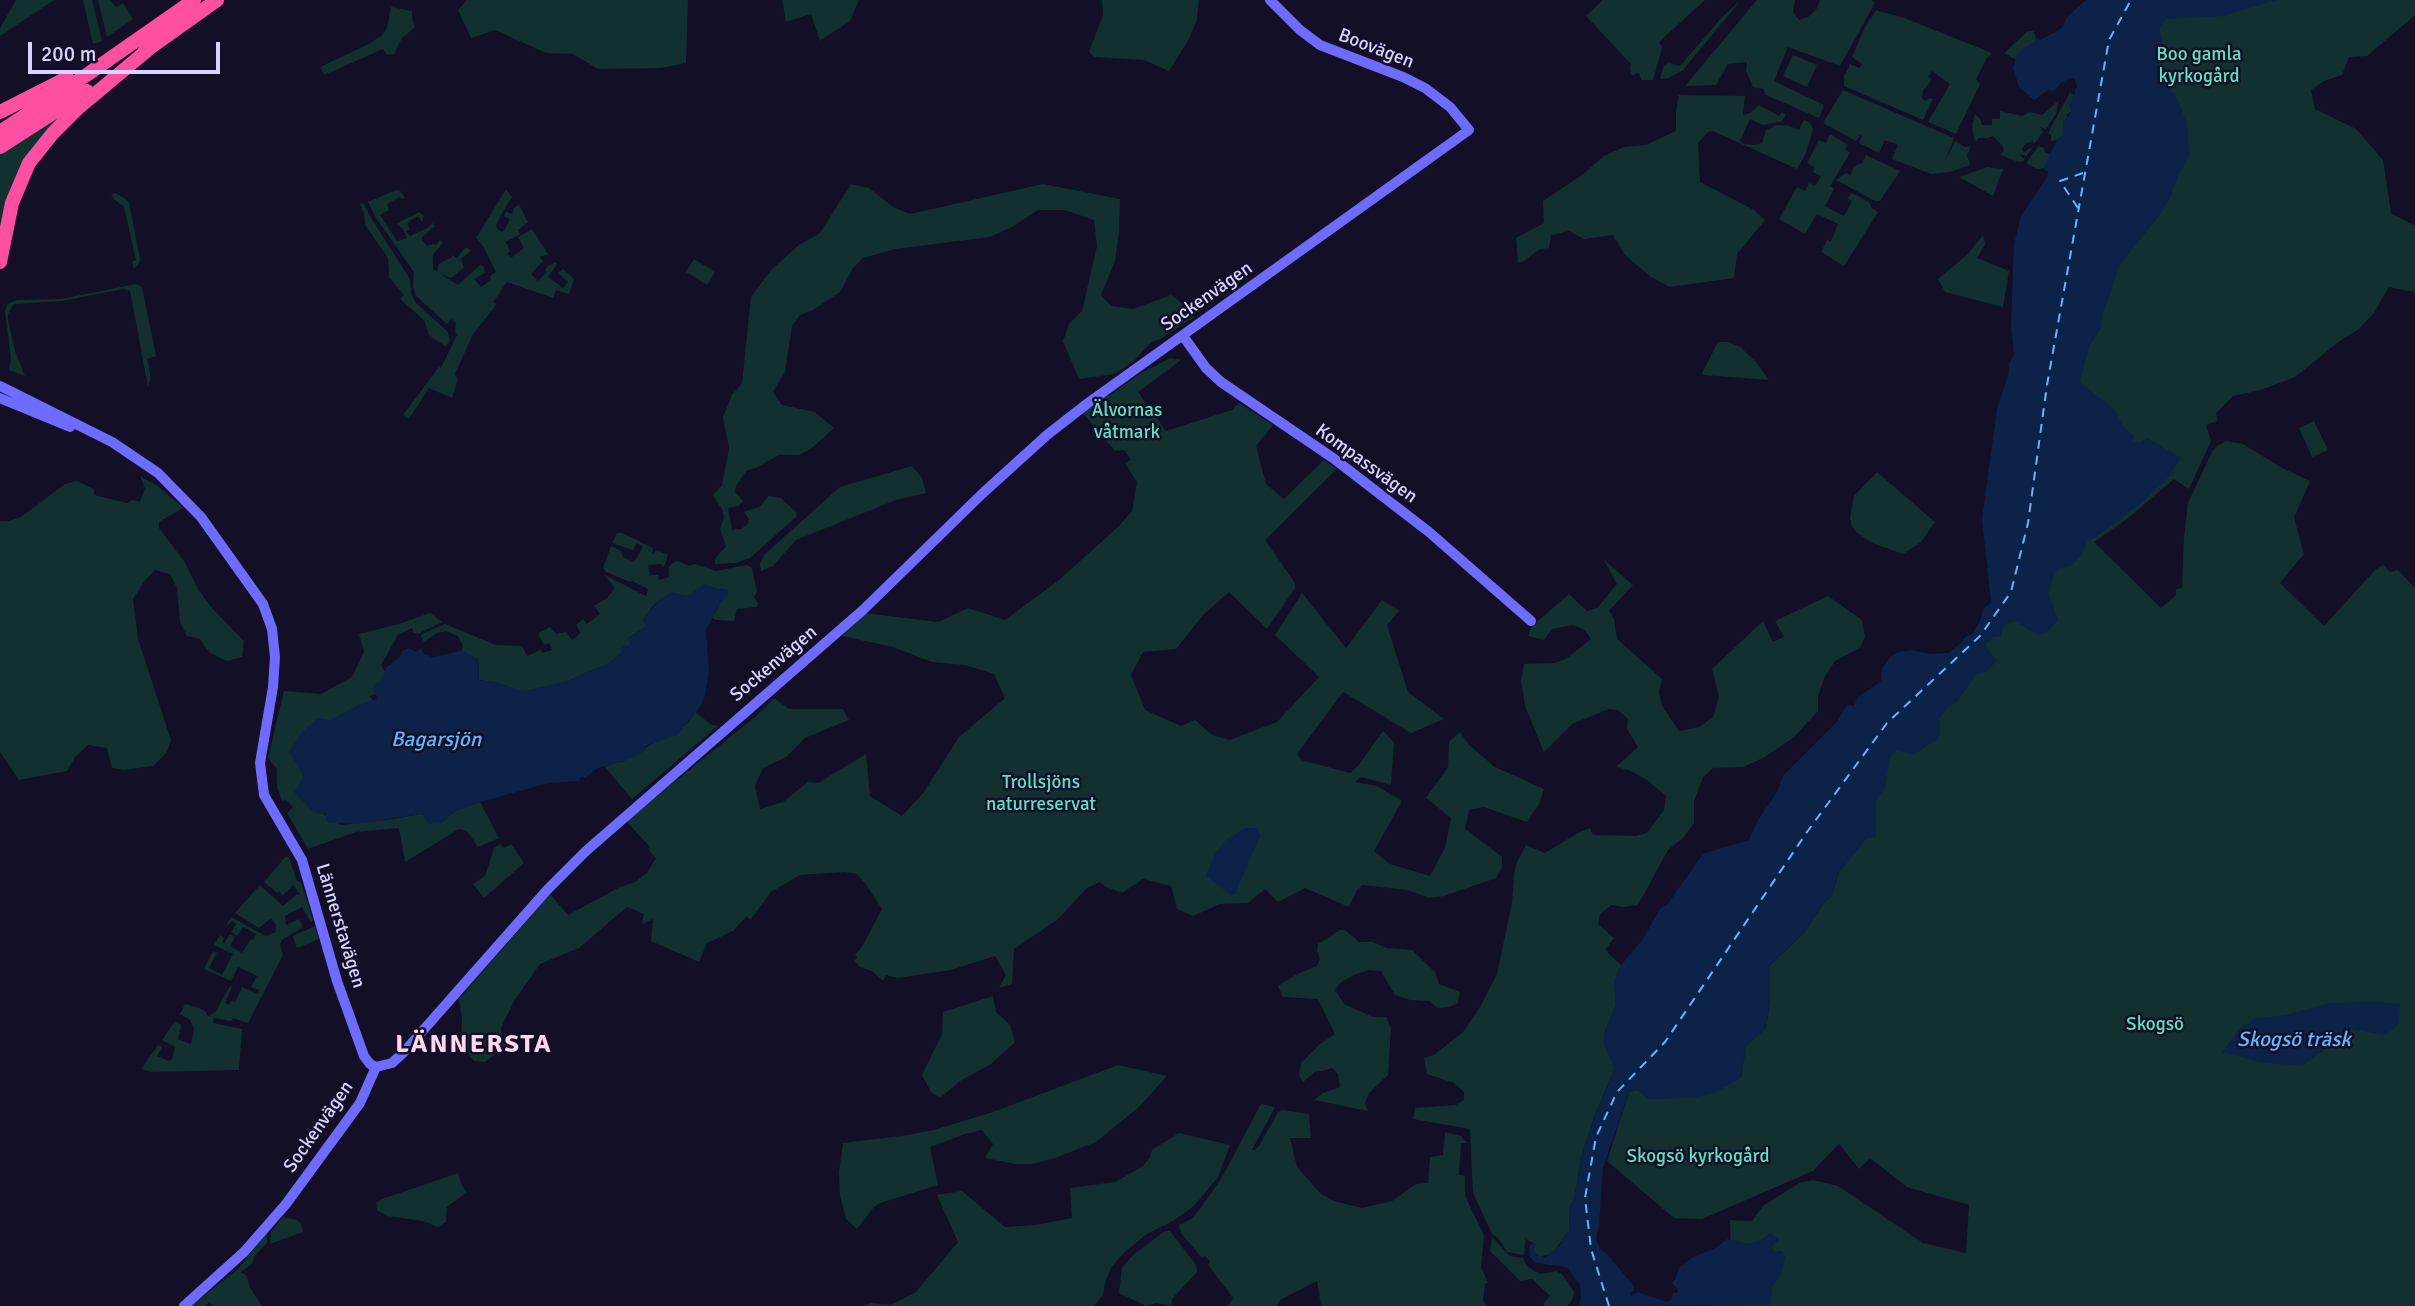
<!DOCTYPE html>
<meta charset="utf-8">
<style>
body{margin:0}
#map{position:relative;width:2415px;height:1306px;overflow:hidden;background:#130f26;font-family:Signika,sans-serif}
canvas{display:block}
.scale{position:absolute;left:28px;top:42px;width:192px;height:32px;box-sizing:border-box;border:4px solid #d9d4ff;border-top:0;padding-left:9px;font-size:21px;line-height:24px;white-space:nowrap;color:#d9d4ff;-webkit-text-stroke:5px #130f26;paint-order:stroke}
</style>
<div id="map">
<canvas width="2415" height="1306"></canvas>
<div class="scale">200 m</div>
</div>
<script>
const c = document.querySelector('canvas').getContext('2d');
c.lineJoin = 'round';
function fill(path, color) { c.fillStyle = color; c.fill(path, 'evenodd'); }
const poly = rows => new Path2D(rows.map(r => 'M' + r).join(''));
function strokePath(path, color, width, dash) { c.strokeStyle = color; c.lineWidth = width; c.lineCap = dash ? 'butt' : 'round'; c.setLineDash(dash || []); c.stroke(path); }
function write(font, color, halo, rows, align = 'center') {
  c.font = font + ' Signika,sans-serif'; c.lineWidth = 5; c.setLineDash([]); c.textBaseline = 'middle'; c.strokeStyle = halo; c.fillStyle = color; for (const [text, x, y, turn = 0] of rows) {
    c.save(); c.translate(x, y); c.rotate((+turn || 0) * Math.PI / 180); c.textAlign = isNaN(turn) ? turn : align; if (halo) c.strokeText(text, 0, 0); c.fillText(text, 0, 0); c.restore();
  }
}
const green = poly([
 [16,0,54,0,0,36,0,28],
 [83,0,92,0,102,41,93,44],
 [98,0,110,0,116,7,123,3,133,19,107,37],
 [467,0,688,0,686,63,661,68,598,69,573,54,546,53,495,30,471,38,458,10],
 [782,0,859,0,850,21,820,41,811,14,786,22],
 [1102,0,1199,0,1197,19,1189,39,1169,71,1144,60,1095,57,1089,52,1103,15],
 [1603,0,1705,0,1659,42,1662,48,1653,80,1641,80,1639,73,1632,75,1630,69,1631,64,1586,16],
 [1757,0,1795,0,1793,12,1799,20,1808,17,1816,10,1820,0,1871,0,1875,3,1840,66,1788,47,1774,81,1824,105,1819,118,1766,95,1763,89,1753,87,1746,71,1747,62,1728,64,1716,85,1685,86],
 [2139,0,2415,0,2415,14,2413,17,2367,56,2349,57,2342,75,2324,81,2311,90,2315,109,2356,129,2383,160,2391,213,2415,226,2415,292,2389,287,2374,313,2359,329,2341,340,2295,377,2261,390,2233,396,2216,413,2217,421,2206,425,2211,441,2189,489,2174,479,2127,519,2094,542,2161,608,2176,595,2176,589,2182,588,2184,537,2188,503,2212,452,2217,446,2226,441,2243,444,2282,468,2310,481,2294,518,2304,554,2280,583,2324,626,2376,569,2383,565,2390,572,2398,570,2415,588,2415,1306,1713,1306,1731,1277,1730,1220,1752,1221,1763,1206,1799,1183,1813,1180,1838,1186,1923,1243,1966,1253,1969,1205,1907,1187,1870,1158,1859,1169,1839,1144,1813,1171,1702,1219,1674,1218,1607,1161,1629,1092,1637,1090,1649,1099,1664,1098,1741,1078,1746,1046,1766,1028,1770,1000,1770,965,1804,933,1825,901,1832,896,1839,872,1867,837,1825,809,1998,611],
 [1740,1,1683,70,1669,78,1660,79,1664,65,1669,63,1680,66,1723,16],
 [391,7,412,11,412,19,415,27,402,38,394,54,387,55,383,49,324,75,320,67,369,44,382,35,387,28],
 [1876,10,1904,18,1992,53,1987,58,1976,79,1980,84,1956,134,1928,122,1950,84,1932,71,1928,77,1932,79,1923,91,1922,99,1926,101,1929,98,1933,99,1923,120,1844,86,1844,76,1850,64,1860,68,1862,64,1852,57,1865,27],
 [2028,31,2033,31,2036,37,2035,42,2025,48,2017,60,2004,53],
 [1793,55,1817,65,1807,87,1783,76],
 [1843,90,1954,138,1945,162,1955,141,1965,147,1971,146,1967,155,1970,165,1950,172,1931,174,1892,159,1898,145,1885,140,1879,153,1859,143,1862,136,1860,135,1856,141,1823,123],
 [2070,92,2075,96,2070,106,2072,111,2066,115,2068,117,2063,122,2063,135,2057,140,2051,141,2051,135,2048,133],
 [1679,95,1745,96,1743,115,1750,113,1759,105,1779,116,1782,112,1786,115,1782,121,1763,125,1750,119,1740,141,1744,144,1754,145,1762,143,1766,130,1777,125,1789,126,1799,130,1804,120,1810,123,1813,129,1806,153,1797,169,1713,131,1708,132,1698,143,1700,182,1754,210,1765,220,1737,254,1734,278,1670,287,1651,277,1625,255,1613,235,1584,239,1569,231,1551,235,1549,248,1540,249,1522,262,1518,262,1516,238,1544,223,1543,201,1582,175,1604,156,1624,147,1646,145,1676,131,1676,111],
 [2059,100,2056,114,2046,129,2040,127,2043,132,2034,144,2033,141,2025,144,2022,150,2024,152,2034,146,2026,156,2019,154,2023,158,2025,157,2024,161,2019,162,2000,155,2004,151,2002,145,1993,136,1989,138,1979,138,1976,142,1974,138,1972,125,1975,114,1980,119,1982,125,1992,125,1992,119,2000,119,2000,111,2022,116,2030,112,2042,115],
 [64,114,20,167,5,206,0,232,0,155],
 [1830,134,1848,145,1845,149,1850,153,1830,186,1834,189,1825,206,1844,216,1852,201,1847,198,1852,193,1869,202,1872,208,1878,212,1844,266,1821,252,1827,240,1831,241,1838,224,1817,214,1805,234,1779,219,1797,187,1805,191,1809,183,1815,186,1821,176,1813,172,1814,167,1807,163,1819,140,1826,143],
 [2039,146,2044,148,2045,153,2051,154,2045,168,2037,169,2026,163],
 [1866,155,1900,171,1880,201,1875,201,1836,180,1846,173,1851,175,1853,167,1862,163],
 [1987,167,2003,169,1993,196,1959,177],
 [851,184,869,188,893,207,910,214,1043,184,1120,199,1119,232,1115,261,1101,295,1111,306,1133,309,1171,295,1187,307,1194,317,1160,339,1151,342,1134,361,1115,374,1079,379,1063,341,1069,324,1082,311,1097,246,1094,220,1064,210,1038,210,1012,227,990,237,895,249,863,258,853,268,840,292,813,310,800,315,792,326,785,372,773,392,782,405,815,412,834,428,812,448,799,455,778,455,758,467,746,471,736,486,735,492,743,501,739,506,728,508,732,530,741,529,748,524,749,519,744,512,759,507,769,496,781,498,797,513,796,517,750,558,736,563,715,564,715,559,726,546,720,529,724,518,723,511,713,495,722,485,729,448,723,417,732,395,742,383,751,297,771,270,799,245,820,233],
 [506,189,512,197,501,215,496,225,497,229,502,232,505,229,510,219,504,216,506,212,512,214,514,208,519,205,528,222,518,230,520,234,506,242,510,251,507,254,512,257,524,248,518,237,532,229,548,254,540,257,543,261,531,274,538,281,547,272,545,270,548,266,556,262,557,264,548,277,563,288,568,282,558,273,563,269,571,276,574,279,569,294,556,290,553,298,507,282,493,302,496,304,494,308,473,334,455,374,458,379,452,398,429,388,409,419,403,415,439,367,441,368,457,335,455,331,456,323,451,319,447,324,416,296,413,286,414,272,376,218,368,202,396,190,400,191,405,198,402,199,400,197,387,204,389,210,380,215,397,241,407,238,403,229,396,224,419,212,424,216,422,222,418,216,411,220,407,224,410,229,406,232,410,236,427,228,433,223,435,226,421,238,427,246,433,244,436,245,440,240,443,243,433,255,433,269,437,272,439,264,452,257,452,255,457,258,465,248,468,248,471,251,461,259,464,268,451,278,439,273,458,285,480,265,484,267,485,273,474,279,481,287,491,280,490,276,496,272,483,246,476,238],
 [115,193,124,198,129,203,140,259,139,264,134,269,132,262,136,260,124,207,114,199,111,195],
 [361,203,364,204,371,218,410,279,411,293,415,302,448,332,450,340,446,347,429,335,424,320,400,299,404,295,389,277,388,258,365,225,364,213,360,205],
 [1983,235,1985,244,1977,258,2009,271,2003,307,1945,292,1938,279,1968,254],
 [694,259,715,272,707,285,686,272],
 [136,284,142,287,156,356,147,359,151,378,148,387,130,291,124,289,62,301,14,304,8,314,8,320,15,351,25,376,9,370,11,358,5,311,8,304,17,300,61,299],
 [1718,342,1729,342,1740,347,1756,362,1769,380,1704,375,1702,373],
 [1170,358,1181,360,1138,392,1166,431,1232,410,1239,403,1273,425,1256,446,1266,484,1284,499,1324,460,1337,469,1265,540,1295,583,1295,588,1267,629,1229,592,1203,615,1176,649,1143,652,1131,675,1145,710,1181,726,1195,720,1212,735,1230,740,1277,722,1319,677,1275,635,1302,593,1346,648,1382,600,1399,611,1387,625,1408,692,1444,719,1411,733,1343,692,1297,754,1301,760,1350,773,1358,766,1383,731,1394,742,1391,785,1361,777,1355,782,1377,786,1402,801,1374,851,1390,864,1430,876,1445,848,1451,818,1426,798,1448,767,1449,742,1460,732,1469,745,1495,767,1544,789,1539,804,1527,822,1484,807,1469,810,1465,829,1502,857,1502,867,1496,878,1444,896,1430,898,1407,890,1362,885,1357,890,1349,907,1305,888,1278,902,1265,889,1248,903,1220,904,1193,916,1177,909,1171,886,1143,879,1122,893,1104,886,1100,882,1087,888,1057,920,1014,949,1012,984,999,988,1006,975,995,956,951,970,898,978,886,975,883,981,872,971,860,967,855,961,857,957,855,955,863,945,882,909,865,883,857,874,844,872,800,875,771,892,751,919,746,917,733,931,707,943,699,962,651,941,653,919,642,924,644,914,627,907,579,948,540,964,514,1001,501,1028,504,1047,485,1062,474,1061,461,1045,462,1019,459,999,550,894,568,915,620,887,635,882,647,873,656,858,648,849,650,847,626,821,755,717,774,698,789,709,843,709,849,720,805,738,786,757,763,768,755,786,760,809,783,802,808,782,818,783,866,754,870,796,902,816,924,792,959,737,1005,698,994,674,965,665,932,662,893,647,842,636,864,613,938,622,968,608,1005,620,1059,580,1119,526,1132,511,1137,482,1125,463,1131,460,1124,450,1115,451,1082,412,1107,394,1109,396,1138,375],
 [2314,421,2328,450,2312,457,2299,428],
 [912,466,922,478,926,493,896,500,796,540,773,566,761,571,760,563,765,554,840,487],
 [1877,472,1935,522,1921,542,1903,554,1872,543,1856,532,1852,526,1850,518,1854,496],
 [140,476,159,487,183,508,159,522,159,528,184,561,198,589,211,607,244,641,242,657,227,661,210,653,200,639,187,636,180,622,177,588,170,574,155,570,146,579,133,599,138,639,171,740,167,752,153,766,123,770,112,768,107,748,88,745,75,757,67,771,19,780,0,752,0,521,8,521,21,517,65,484,77,481,94,489,94,495,127,503,133,500,140,502,145,488],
 [617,533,622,533,653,548,652,554,657,550,668,555,665,565,662,567,661,564,648,565,650,575,658,575,659,580,669,577,669,567,672,563,678,561,689,566,695,564,716,571,747,565,752,568,757,592,754,597,758,603,757,607,737,609,734,621,716,620,712,618,719,606,723,589,687,596,672,593,660,599,652,607,643,620,647,626,628,638,631,644,610,663,565,682,524,692,498,683,479,680,478,659,461,651,463,646,458,636,446,631,437,633,424,642,421,636,422,634,445,624,496,645,522,646,527,656,541,650,542,653,552,650,549,643,544,645,538,633,550,627,557,634,566,632,572,640,581,633,576,625,583,619,587,624,600,614,594,606,607,598,615,588,603,574,646,596,648,589,632,581,630,582,606,572,603,568,611,546,621,551,623,557,634,562,643,547,637,543,633,550,612,543],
 [1604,560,1633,585,1609,611,1614,619,1617,639,1662,679,1659,692,1662,706,1679,731,1699,727,1713,717,1719,697,1712,669,1763,621,1773,642,1784,637,1775,621,1828,596,1862,620,1865,637,1860,648,1835,661,1825,676,1818,696,1818,711,1794,737,1765,757,1743,767,1713,768,1703,777,1694,801,1694,823,1683,838,1668,850,1638,905,1622,907,1611,905,1600,914,1598,924,1614,938,1605,950,1621,965,1614,982,1616,1005,1605,1031,1604,1044,1615,1068,1595,1115,1581,1158,1574,1200,1570,1206,1569,1230,1553,1253,1540,1257,1533,1252,1535,1244,1526,1239,1526,1235,1524,1255,1507,1252,1498,1238,1492,1234,1473,1193,1470,1129,1413,1119,1415,1108,1456,1105,1464,1100,1464,1092,1454,1083,1427,1074,1424,1058,1434,1055,1463,1032,1480,1007,1497,974,1512,903,1514,874,1517,862,1526,845,1545,853,1576,834,1590,828,1593,835,1636,836,1647,833,1664,810,1666,796,1647,780,1629,770,1616,767,1638,747,1627,729,1628,719,1618,710,1609,709,1572,724,1544,752,1525,706,1521,680,1524,664,1555,663,1566,659,1591,639,1585,630,1573,625,1552,629,1544,640,1528,636,1532,626,1569,594,1587,611,1597,608,1617,584],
 [430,613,442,622,418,634,414,633,412,628,398,635,381,665,386,673,381,682,373,686,375,694,370,696,372,700,330,721,318,718,290,752,302,772,303,778,320,812,341,825,393,819,421,814,441,823,455,811,480,802,499,838,478,847,467,831,459,829,405,862,399,828,356,832,308,849,287,813,293,807,286,800,282,801,277,787,277,769,268,758,284,691,321,694,352,677,364,652,359,634,399,624],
 [695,712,712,725,718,726,632,799,605,767,615,762,622,762,689,722],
 [500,844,504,848,511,844,524,863,484,898,473,884,485,876,494,848],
 [286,856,289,858,297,881,301,882,313,921,311,922,302,907,285,916,286,925,299,919,303,927,282,940,280,945,283,955,248,1023,233,1018,231,1021,214,1018,213,1023,242,1029,239,1070,151,1072,141,1069,158,1045,162,1047,157,1056,169,1061,172,1059,175,1047,162,1040,175,1021,181,1025,178,1039,191,1044,194,1029,190,1020,180,1014,185,1004,199,1008,206,1012,208,1017,216,1011,230,986,232,987,225,1003,229,1005,231,1001,235,1002,242,987,258,994,259,990,251,987,257,976,243,969,238,967,231,981,204,969,213,951,217,953,209,968,222,975,233,954,214,945,220,935,224,938,222,942,224,943,230,934,235,937,230,946,242,953,251,939,253,940,256,934,243,927,237,936,231,932,236,924,232,921,225,927,231,917,266,936,276,932,276,925,271,918,259,928,235,913,260,885,283,906,296,895,300,894,293,885,283,895,279,892,277,893,264,882],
 [315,926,319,939,297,948,293,936],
 [1340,930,1345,930,1359,942,1373,942,1387,948,1412,950,1435,972,1439,984,1460,992,1458,1003,1449,1007,1438,1008,1429,1001,1410,1000,1395,995,1381,971,1369,970,1354,975,1340,983,1335,990,1344,1004,1373,1017,1386,1017,1391,1028,1388,1075,1369,1093,1365,1103,1368,1111,1314,1100,1323,1093,1340,1087,1338,1074,1332,1068,1322,1071,1315,1072,1303,1082,1299,1075,1301,1063,1319,1045,1335,1034,1318,999,1283,997,1278,986,1295,975,1317,966,1320,959,1317,951,1318,944],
 [993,996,996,1012,1010,1025,1015,1042,991,1064,960,1081,940,1098,931,1092,922,1075,942,1034,943,1012],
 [1118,1065,1167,1076,1139,1107,1096,1142,1055,1158,1032,1164,1015,1164,985,1158,993,1144,982,1130,965,1134,930,1147,938,1185,880,1203,874,1207,857,1229,846,1219,840,1195,839,1172,843,1143,901,1136,934,1130,993,1112],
 [1261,1104,1275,1107,1252,1150,1255,1150,1259,1146,1278,1112,1282,1110,1309,1114,1311,1138,1290,1138,1297,1167,1321,1194,1334,1201,1362,1208,1392,1201,1416,1184,1428,1183,1430,1157,1443,1155,1445,1132,1461,1136,1467,1143,1461,1143,1459,1175,1465,1176,1465,1196,1484,1235,1481,1267,1488,1283,1485,1284,1483,1300,1487,1306,1321,1306,1317,1281,1280,1300,1277,1306,1228,1306,1233,1298,1208,1265,1210,1262,1205,1256,1202,1258,1181,1233,1179,1225,1191,1219,1200,1209,1221,1179],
 [1179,1133,1230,1145,1218,1177,1194,1206,1173,1221,1147,1234,1125,1252,1112,1266,1105,1282,1103,1295,1094,1306,862,1306,871,1303,891,1305,916,1292,958,1242,937,1195,962,1191,1005,1227,1035,1225,1072,1218,1070,1188,1115,1182,1143,1166,1150,1157,1152,1150],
 [458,1173,462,1186,467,1192,447,1207,446,1222,438,1227,423,1221,387,1216,377,1210,376,1203,382,1199],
 [283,1217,297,1220,301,1223,303,1232,270,1244,271,1232],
 [1165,1231,1170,1231,1196,1265,1197,1272,1172,1299,1171,1306,1156,1303,1146,1306,1119,1293,1122,1268,1133,1255],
 [267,1232,267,1243,255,1255,252,1264,241,1272,247,1276,250,1288,262,1306,213,1306,209,1303,205,1306,191,1306,238,1269],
 [1492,1237,1510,1256,1523,1258,1527,1266,1534,1271,1542,1274,1556,1271,1562,1274,1574,1292,1573,1298,1568,1306,1545,1306,1543,1304,1550,1296,1532,1279,1520,1281,1490,1251]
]);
const water = poly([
 [2086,0,2276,0,2223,16,2166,19,2159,28,2163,43,2159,59,2161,76,2179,102,2186,122,2190,156,2178,175,2171,196,2159,216,2118,267,2112,290,2103,311,2101,328,2089,347,2080,382,2116,411,2122,425,2133,435,2133,441,2140,443,2147,438,2181,458,2167,479,2145,500,2103,532,2087,542,2081,556,2072,565,2058,569,2052,580,2049,594,2058,620,2047,633,2038,635,2015,621,2004,625,2001,636,1993,637,1985,646,1997,661,1986,672,1976,674,1957,702,1948,707,1939,719,1940,733,1936,740,1913,755,1897,750,1890,757,1885,788,1876,801,1876,837,1867,838,1839,872,1832,896,1825,901,1804,933,1770,965,1770,1000,1766,1029,1746,1046,1741,1078,1714,1093,1691,1098,1649,1099,1637,1090,1629,1092,1603,1168,1599,1224,1596,1239,1600,1249,1606,1253,1634,1286,1634,1290,1630,1294,1632,1296,1637,1292,1667,1302,1671,1300,1673,1293,1677,1293,1678,1290,1672,1283,1675,1280,1679,1268,1693,1257,1714,1249,1727,1239,1748,1244,1757,1242,1771,1233,1779,1240,1771,1247,1775,1252,1782,1251,1785,1258,1780,1277,1772,1286,1770,1305,1578,1306,1581,1298,1580,1285,1567,1267,1535,1263,1530,1257,1529,1248,1532,1244,1535,1244,1533,1252,1540,1257,1545,1257,1559,1246,1569,1229,1570,1206,1574,1200,1581,1158,1595,1115,1615,1069,1604,1044,1605,1031,1616,1005,1614,982,1621,965,1643,939,1656,916,1661,908,1667,905,1699,859,1705,853,1749,840,1758,820,1777,792,1783,776,1836,723,1845,708,1848,705,1854,706,1858,697,1881,681,1882,669,1891,656,1898,652,1912,650,1932,654,1948,653,1960,644,1965,637,1972,634,1981,619,1983,609,1991,602,1982,519,1997,409,2008,376,2009,364,2014,354,2011,326,2014,244,2021,216,2047,177,2048,172,2044,169,2046,162,2057,140,2063,135,2063,122,2072,111,2070,104,2077,87,2075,79,2070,78,2061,83,2054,91,2048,90,2034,100,2019,87,2013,68,2017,56,2025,47,2035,42,2036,37,2040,40,2057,31,2063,26,2067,17],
 [705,584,720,590,727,589,729,592,724,600,720,603,706,630,709,670,705,696,700,707,677,735,645,746,644,751,633,758,596,769,586,777,581,777,579,781,549,783,480,802,455,811,441,823,429,824,421,814,356,824,333,823,326,822,326,814,314,813,294,792,303,778,302,772,289,752,301,733,318,718,330,720,360,704,377,699,373,686,380,682,381,677,386,673,385,668,400,657,402,651,408,648,416,652,421,648,424,654,432,657,461,651,478,659,479,680,498,683,524,691,565,682,610,663,621,653,622,647,631,644,627,639,647,626,642,620,660,599,672,593,687,596],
 [1245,828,1257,828,1260,836,1235,894,1231,895,1206,876,1216,852,1226,840],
 [2378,1002,2400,1004,2399,1022,2394,1029,2384,1035,2352,1029,2302,1066,2259,1062,2222,1052,2239,1030,2254,1019,2286,1015,2330,1003]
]);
const ferry = poly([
 [2078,208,2060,181,2083,173],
 [1609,1306,1591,1249,1585,1198,1596,1137,1617,1092,1665,1042,1807,832,1887,723,1980,636,2011,592,2028,523,2047,385,2109,40,2131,0]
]);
const secondary = poly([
 [1183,336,1206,368,1221,382,1333,458,1429,532,1531,621],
 [0,386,112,442,158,473,201,517,263,604,272,629,275,657,273,687,260,763,264,795,302,860,337,981,364,1056,370,1064,376,1067],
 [0,398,70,427],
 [376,1067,392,1063,403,1053,547,890,586,851,863,610,983,493,1047,435,1088,403,1469,130,1450,107,1425,88,1403,77,1320,45,1300,30,1270,0],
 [184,1306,244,1252,286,1204,360,1103,376,1067]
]);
const highway = poly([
 [144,52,217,0],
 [0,112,67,78],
 [0,132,88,74,194,0],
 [0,147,87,91],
 [0,262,12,203,29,163,53,133,77,109,150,48]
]);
const streetNames = [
 ["Boovägen",1376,49,21],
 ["Sockenvägen",1207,297,-35],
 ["Kompassvägen",1366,464,36],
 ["Sockenvägen",774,664,-40],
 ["Lännerstavägen",340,926,73],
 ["Sockenvägen",319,1127,-55]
];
const parkNames = [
 ["Boo gamla",2199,55],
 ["kyrkogård",2199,77],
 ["Älvornas",1127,411],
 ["våtmark",1127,433],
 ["Trollsjöns",1041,783],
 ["naturreservat",1041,805],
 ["Skogsö",2155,1025],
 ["Skogsö kyrkogård",1698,1157]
];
const waterNames = [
 ["Bagarsjön",436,740],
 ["Skogsö träsk",2294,1040]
];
const districtNames = [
 ["LÄNNERSTA",474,1045]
];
fill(green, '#12302f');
fill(water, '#0c2248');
strokePath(ferry, '#62b6ff', 2, [9, 7]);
strokePath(secondary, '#6f6bff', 10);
strokePath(highway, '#ff4fa3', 14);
write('19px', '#d9d4ff', '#130f26', streetNames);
write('19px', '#5fe0c0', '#130f26', parkNames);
write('italic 21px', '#62b6ff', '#130f26', waterNames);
c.letterSpacing = '2px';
write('bold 26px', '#ffd6f0', '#130f26', districtNames);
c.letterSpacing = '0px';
</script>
